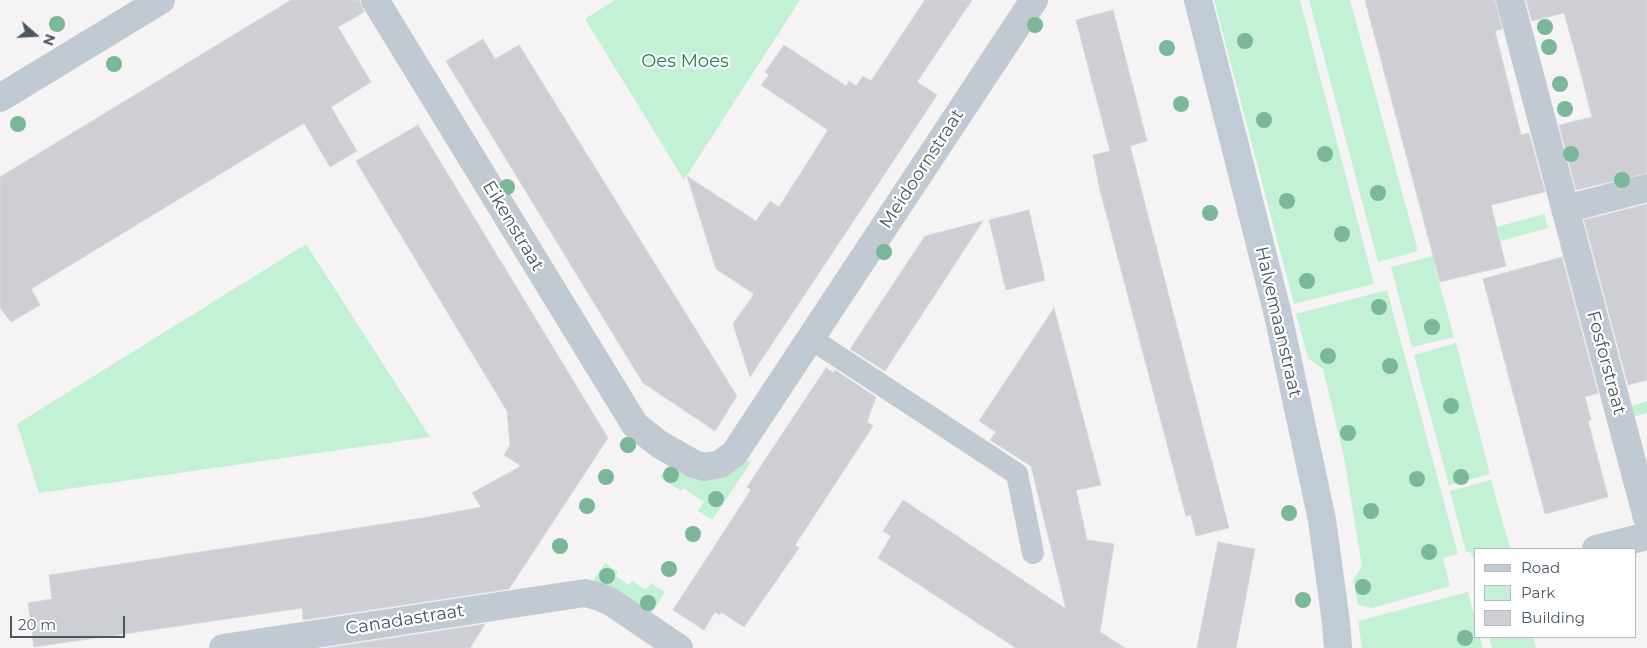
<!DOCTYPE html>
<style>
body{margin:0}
#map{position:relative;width:1647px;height:648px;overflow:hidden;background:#f5f3f3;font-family:Montserrat,sans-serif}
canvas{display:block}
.legend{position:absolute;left:1474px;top:548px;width:162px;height:90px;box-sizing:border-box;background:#fff;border:1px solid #b7bbc0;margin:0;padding:6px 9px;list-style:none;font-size:15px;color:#4a5661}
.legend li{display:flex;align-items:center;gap:10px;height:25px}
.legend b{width:25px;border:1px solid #b7bbc0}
.north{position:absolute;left:10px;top:10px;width:50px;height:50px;-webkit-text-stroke:4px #fff;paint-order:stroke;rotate:109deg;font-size:14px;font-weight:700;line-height:20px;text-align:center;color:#4a5661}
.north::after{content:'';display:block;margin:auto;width:18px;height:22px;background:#4a5661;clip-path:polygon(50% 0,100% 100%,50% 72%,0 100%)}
.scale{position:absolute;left:10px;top:616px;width:115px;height:22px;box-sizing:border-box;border:2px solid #4a5661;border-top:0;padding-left:6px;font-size:15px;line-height:18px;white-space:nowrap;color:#4a5661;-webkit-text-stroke:4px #fff;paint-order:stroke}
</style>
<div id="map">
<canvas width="1647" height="648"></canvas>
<ul class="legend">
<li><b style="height:6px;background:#c1cbd6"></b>Road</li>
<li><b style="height:14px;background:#c3f1d5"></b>Park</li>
<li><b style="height:14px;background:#cdcfd5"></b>Building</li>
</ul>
<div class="north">N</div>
<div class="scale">20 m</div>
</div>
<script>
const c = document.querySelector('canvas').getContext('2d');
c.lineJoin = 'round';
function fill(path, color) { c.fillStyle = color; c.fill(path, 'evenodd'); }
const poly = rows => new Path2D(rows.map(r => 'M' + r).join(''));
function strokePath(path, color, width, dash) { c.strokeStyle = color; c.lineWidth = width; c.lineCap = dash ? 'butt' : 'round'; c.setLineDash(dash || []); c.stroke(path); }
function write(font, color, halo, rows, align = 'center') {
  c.font = font + ' Montserrat,sans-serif'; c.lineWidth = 4.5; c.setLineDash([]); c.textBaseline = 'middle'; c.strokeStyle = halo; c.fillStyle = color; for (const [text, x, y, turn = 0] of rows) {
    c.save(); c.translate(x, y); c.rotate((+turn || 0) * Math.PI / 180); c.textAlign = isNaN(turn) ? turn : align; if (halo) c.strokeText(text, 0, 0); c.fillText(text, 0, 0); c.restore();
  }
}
const green = poly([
 [615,0,800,0,684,180,585,19],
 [1214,0,1300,0,1374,284,1294,304],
 [1309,0,1350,0,1418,251,1378,262],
 [1544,214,1548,228,1501,241,1497,227],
 [1489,241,1492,253,1435,268,1454,337,1412,347,1391,267],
 [306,244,430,437,39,493,17,424],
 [1387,290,1458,554,1443,558,1450,586,1372,608,1358,605,1353,580,1362,566,1344,457,1323,369,1308,358,1296,314],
 [1456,343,1490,474,1449,485,1414,355],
 [1647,401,1647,413,1632,417,1629,407],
 [744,458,751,462,712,520,698,511,704,502,683,488,681,491,660,478,671,461],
 [1491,480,1510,548,1476,549,1476,558,1473,559,1470,551,1466,552,1450,491],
 [605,563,618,572,616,576,629,585,632,581,646,590,651,583,665,592,650,616,590,585],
 [1468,592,1476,622,1476,637,1480,637,1483,648,1362,648,1358,621],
 [1489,637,1533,637,1536,648,1492,648]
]);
const building = poly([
 [291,0,359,0,364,12,338,27,371,82,331,107,357,151,330,167,304,123,31,289,40,305,11,322,0,308,0,177,291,0],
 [925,0,972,0,917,82,937,95,750,377,733,324,754,294,716,269,687,176,756,221,770,201,779,207,828,130,761,85,769,75,765,72,784,45,846,86,849,81,856,86,863,76,871,81,925,0],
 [1365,0,1495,0,1502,29,1495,31,1521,135,1529,133,1545,192,1491,205,1506,266,1440,282,1365,0],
 [1526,0,1647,0,1647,173,1576,190,1559,125,1592,117,1580,70,1564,13,1532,21,1526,0],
 [1113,10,1147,141,1130,146,1229,528,1196,536,1191,515,1186,516,1100,190,1093,155,1110,151,1076,20,1113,10],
 [483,39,495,59,519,45,737,396,715,431,643,383,446,61,483,39],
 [418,125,608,438,509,589,303,620,302,608,34,647,28,603,52,599,49,575,423,518,481,507,472,493,521,466,504,455,510,445,507,411,356,161,418,125],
 [1647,204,1647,380,1628,385,1584,220,1647,204],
 [1029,210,1045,280,1006,290,989,220,1029,210],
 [983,221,885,371,850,349,925,236,983,221],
 [1562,257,1598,393,1585,397,1591,420,1588,421,1608,497,1545,514,1483,279,1562,257],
 [1054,308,1101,485,1076,490,1087,540,1114,544,1100,632,1125,648,1016,648,878,558,891,536,883,531,903,500,1066,609,1031,466,990,440,996,432,979,421,1054,308],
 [826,368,834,373,835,370,876,397,867,422,873,426,795,545,799,548,744,627,721,612,720,615,715,612,704,630,673,610,751,490,747,487,826,368],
 [1218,542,1255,549,1242,617,1236,648,1197,648,1218,542],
 [485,624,470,648,327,648,485,624]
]);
const lane = poly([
 [810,338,1017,474,1033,553]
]);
const street = poly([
 [375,0,635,425,659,444,694,464,705,467,720,464,734,454,1034,0],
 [1510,0,1647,518],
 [0,98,161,0],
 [1565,209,1647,188],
 [1596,549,1647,536],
 [223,648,585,593,600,597,611,602,679,648]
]);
const secondary = poly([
 [1198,0,1278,315,1322,520,1336,622,1338,648]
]);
const trees = [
 [57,24],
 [1035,25],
 [1545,27],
 [1245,41],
 [1549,47],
 [1167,48],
 [114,64],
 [1560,84],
 [1181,104],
 [1565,109],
 [1264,120],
 [18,124],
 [1325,154],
 [1571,154],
 [1622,180],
 [507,187],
 [1378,193],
 [1287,201],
 [1210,213],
 [1342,234],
 [884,252],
 [1307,281],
 [1379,307],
 [1432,327],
 [1328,356],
 [1390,366],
 [1451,406],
 [1348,433],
 [628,445],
 [671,475],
 [606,477],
 [1461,477],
 [1417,479],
 [716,499],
 [587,506],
 [1371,511],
 [1289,513],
 [693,534],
 [560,546],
 [1429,552],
 [669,569],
 [607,576],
 [1363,587],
 [1303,600],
 [648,603],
 [1465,638]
];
const parkNames = [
 ["Oes Moes",685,62]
];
const streetNames = [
 ["Meidoornstraat",922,169,-57],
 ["Eikenstraat",513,226,59],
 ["Halvemaanstraat",1278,322,77],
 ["Fosforstraat",1606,363,75],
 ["Canadastraat",405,620,-9]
];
fill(green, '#c3f1d5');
fill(building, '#cdcfd5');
strokePath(building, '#d7d9de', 1);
strokePath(lane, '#c1cad2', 22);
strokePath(street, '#c1cad2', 28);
strokePath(secondary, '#c1cbd6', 28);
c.fillStyle = '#7bb799';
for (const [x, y] of trees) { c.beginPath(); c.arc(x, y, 8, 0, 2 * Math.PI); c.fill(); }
write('18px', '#17864f', '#fff', parkNames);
write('18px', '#4a5661', '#fff', streetNames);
</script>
